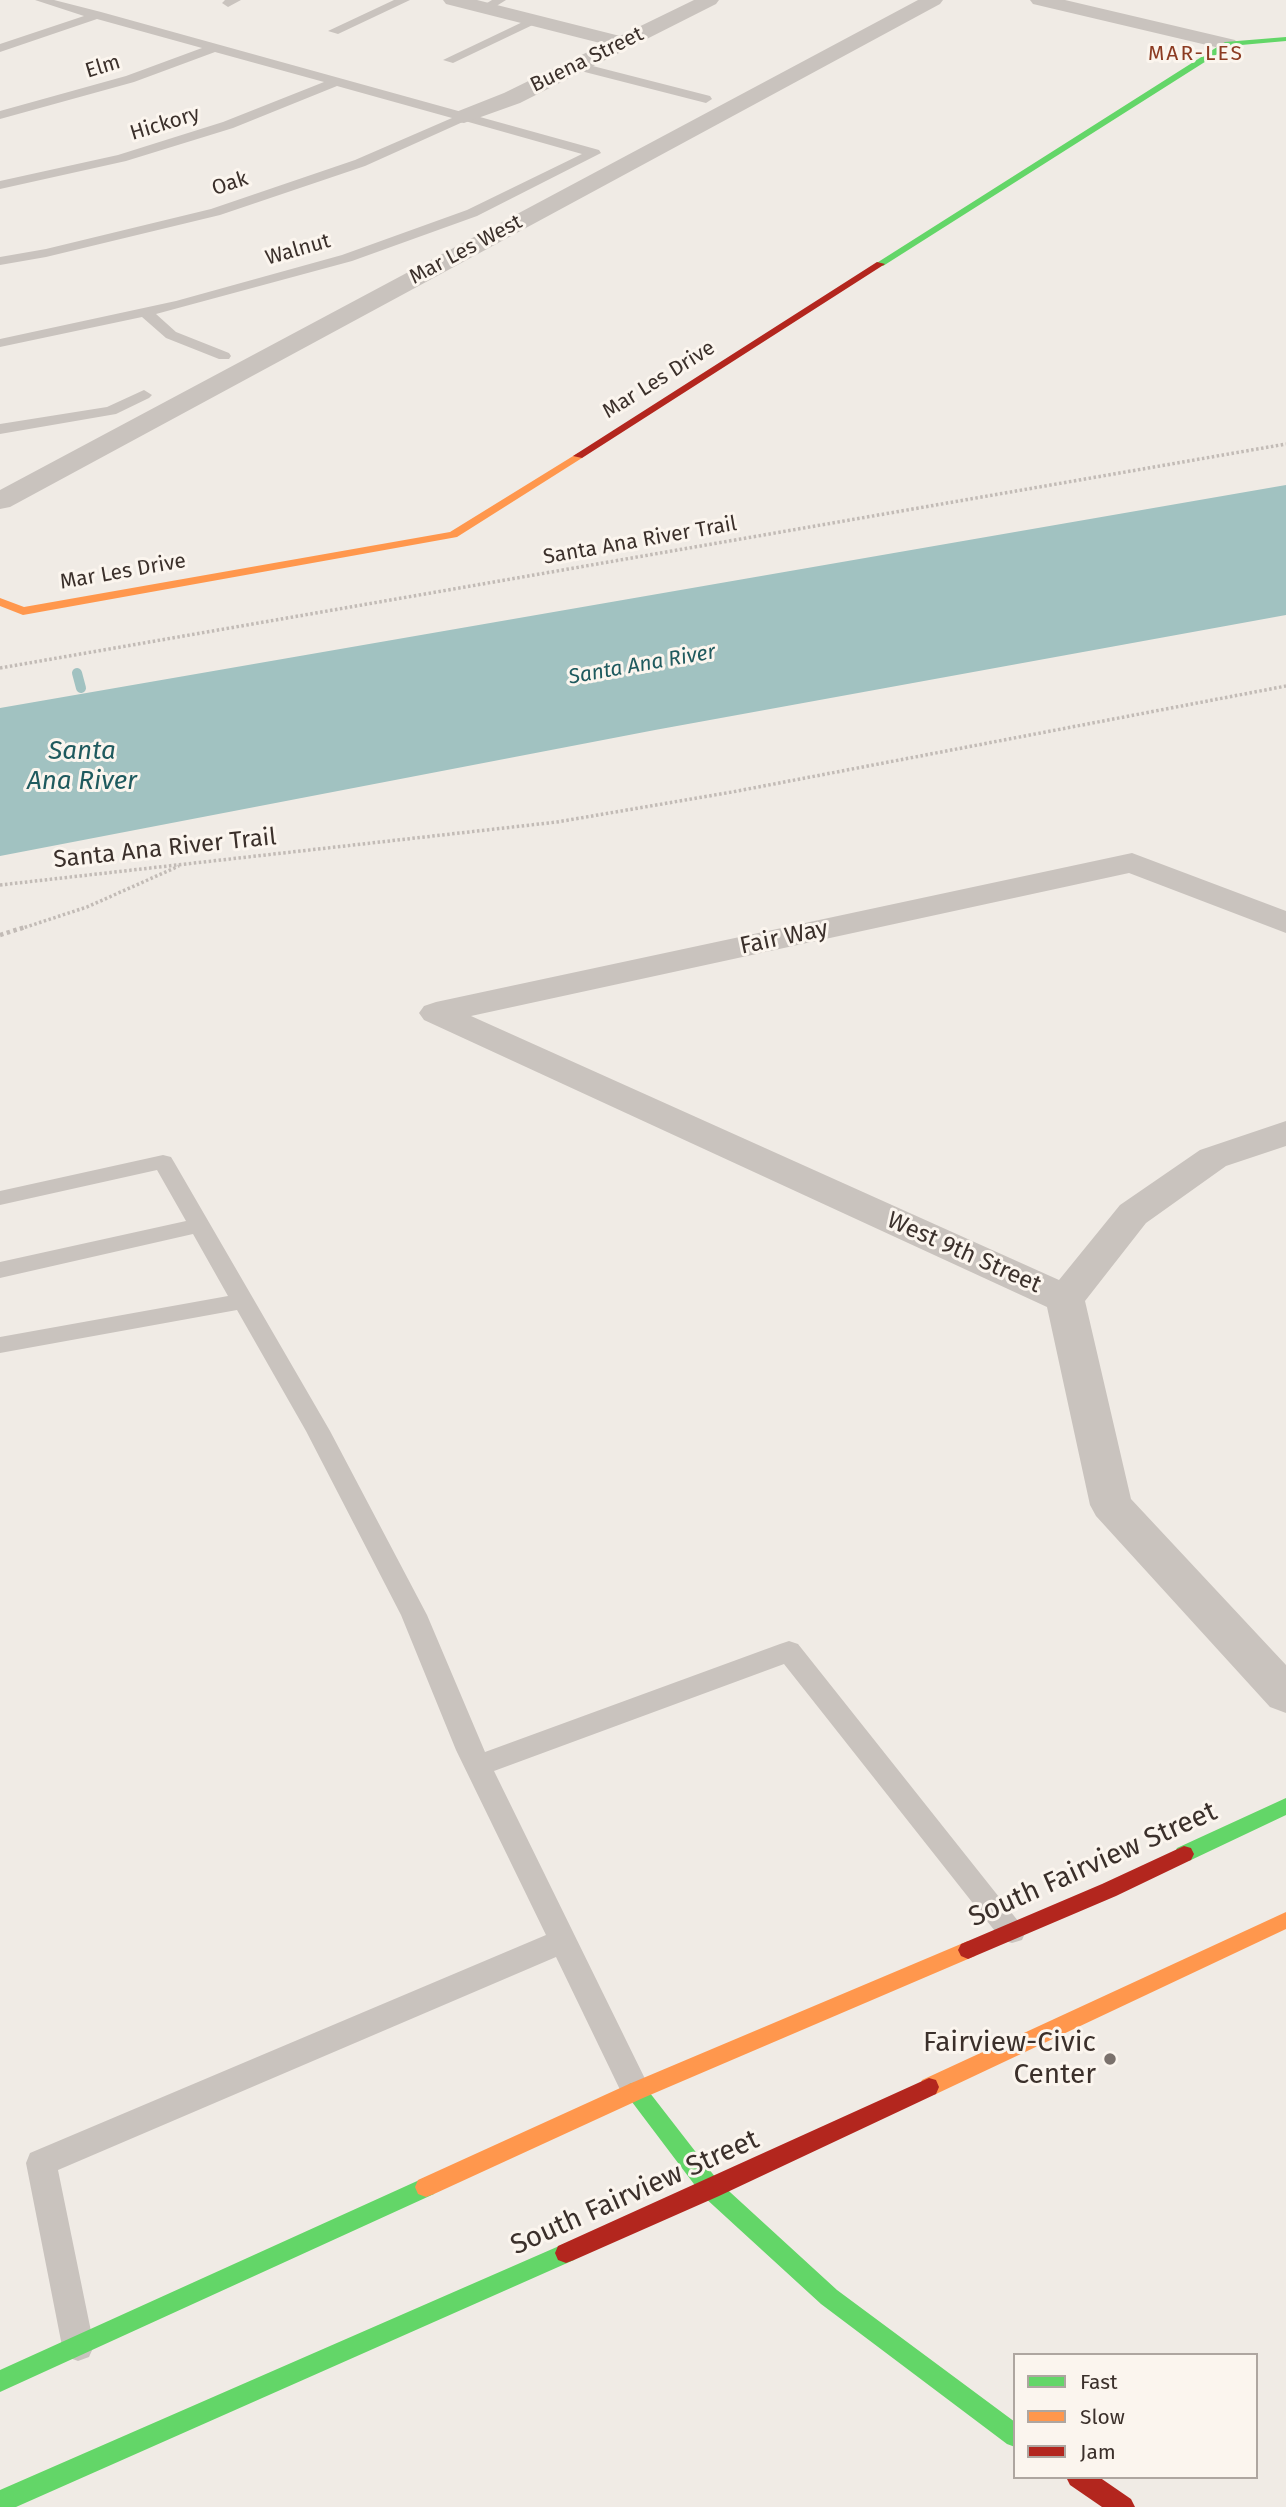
<!DOCTYPE html>
<style>
body{margin:0}
#map{position:relative;width:1286px;height:2507px;overflow:hidden;background:#f0ebe5;font-family:"Fira Sans",sans-serif}
canvas{display:block}
.legend{position:absolute;left:1013px;top:2353px;width:245px;height:126px;box-sizing:border-box;background:#fbf5ee;border:2px solid #aea6a0;margin:0;padding:9px 12px;list-style:none;font-size:21px;color:#3b302b}
.legend li{display:flex;align-items:center;gap:14px;height:35px}
.legend b{width:35px;border:2px solid #aea6a0}
</style>
<div id="map">
<canvas width="1286" height="2507"></canvas>
<ul class="legend">
<li><b style="height:9px;background:#63d668"></b>Fast</li>
<li><b style="height:9px;background:#ff974d"></b>Slow</li>
<li><b style="height:9px;background:#b3261e"></b>Jam</li>
</ul>
</div>
<script>
const c = document.querySelector('canvas').getContext('2d');
c.lineJoin = 'round';
function fill(path, color) { c.fillStyle = color; c.fill(path, 'evenodd'); }
const poly = rows => new Path2D(rows.map(r => 'M' + r).join(''));
function strokePath(path, color, width, dash) { c.strokeStyle = color; c.lineWidth = width; c.lineCap = dash ? 'butt' : 'round'; c.setLineDash(dash || []); c.stroke(path); }
function write(font, color, halo, rows, align = 'center') {
  c.font = font + ' "Fira Sans",sans-serif'; c.lineWidth = 6; c.setLineDash([]); c.textBaseline = 'middle'; c.strokeStyle = halo; c.fillStyle = color; for (const [text, x, y, turn = 0] of rows) {
    c.save(); c.translate(x, y); c.rotate((+turn || 0) * Math.PI / 180); c.textAlign = isNaN(turn) ? turn : align; if (halo) c.strokeText(text, 0, 0); c.fillText(text, 0, 0); c.restore();
  }
}
const water = poly([
 [1286,485,1286,615,655,730,0,856,0,708]
]);
const stream = poly([
 [77,673,81,688]
]);
const pathFar1 = poly([
 [0,668,1286,444],
 [0,885,557,822,732,792,1286,686],
 [20,929,87,907,179,866]
]);
const path = poly([
 [0,935,25,927]
]);
const lane = poly([
 [35,0,54,0,101,12,599,150,601,153,477,216,352,261,156,314,176,332,229,353,231,356,229,359,219,359,166,338,142,317,0,347,0,339,176,301,342,255,467,210,582,154,465,121,365,166,220,215,46,257,0,265,0,257,46,249,211,209,355,160,452,118,337,86,233,128,126,161,0,189,0,181,118,155,223,122,324,82,215,52,134,82,0,119,0,111,126,76,202,48,97,19,0,52,0,44,84,16,35,0],
 [241,0,228,7,222,3,225,0,241,0],
 [394,0,410,0,338,34,328,31,394,0],
 [492,0,506,0,490,10,482,10,482,6,492,0],
 [531,18,541,21,453,63,443,60,531,18],
 [577,62,710,96,712,99,706,103,573,69,571,66,577,62],
 [144,390,152,395,149,398,116,414,0,434,0,424,107,407,144,390],
 [163,1155,171,1157,174,1162,330,1431,427,1615,485,1752,780,1644,789,1641,798,1644,1026,1931,1022,1940,1012,1943,1002,1940,784,1664,494,1771,651,2091,647,2100,636,2104,625,2100,556,1957,58,2170,94,2346,89,2357,78,2361,67,2357,62,2346,26,2163,30,2153,546,1935,456,1750,401,1615,306,1431,237,1310,0,1353,0,1337,228,1296,193,1234,0,1278,0,1262,186,1221,157,1170,0,1205,0,1191,163,1155]
]);
const street = poly([
 [443,0,477,0,620,36,694,0,719,0,716,4,520,103,464,123,456,122,453,117,456,112,504,93,604,44,446,4,443,0],
 [918,0,943,0,940,4,10,507,0,509,0,490,918,0],
 [1030,0,1065,0,1235,40,1238,44,1235,48,1228,50,1033,4,1030,0],
 [1132,853,1286,911,1286,933,1129,873,471,1016,1059,1280,1120,1205,1200,1150,1286,1121,1286,1146,1226,1166,1146,1223,1085,1301,1131,1499,1286,1665,1286,1713,1270,1707,1096,1516,1090,1505,1047,1307,424,1020,419,1013,424,1006,436,1002,1132,853]
]);
const fast = poly([
 [1286,37,1286,41,1230,46,883,266,875,264,1225,42,1286,37],
 [1286,1798,1286,1815,1191,1860,1184,1862,1177,1860,1174,1854,1177,1848,1286,1798],
 [636,2082,643,2084,719,2182,837,2290,1015,2422,1015,2447,1007,2444,821,2304,703,2196,629,2098,626,2091,629,2084,636,2082],
 [426,2177,434,2180,437,2187,434,2194,0,2392,0,2370,426,2177],
 [566,2243,574,2246,577,2253,574,2260,16,2507,0,2507,0,2490,566,2243]
]);
const slow = poly([
 [578,453,583,456,582,458,457,537,23,615,0,606,0,598,24,607,450,532,578,453],
 [1286,1912,1286,1929,936,2094,929,2096,922,2094,919,2087,922,2080,1286,1912],
 [968,1941,975,1944,978,1950,975,1956,643,2098,434,2194,426,2197,418,2194,415,2187,418,2180,629,2084,968,1941]
]);
const jam = poly([
 [877,262,885,264,582,458,573,456,877,262],
 [1184,1846,1191,1848,1194,1854,1191,1860,1116,1896,968,1959,961,1956,958,1950,961,1944,1102,1884,1184,1846],
 [929,2078,936,2080,939,2087,936,2094,719,2196,574,2260,566,2263,558,2260,555,2253,558,2246,929,2078],
 [1066,2477,1099,2477,1131,2499,1135,2507,1102,2507,1070,2485,1066,2477]
]);
const markers = [
 [1110,2059,7,"#7a716c"]
];
const farNeighbourhoodnames = [
 ["MAR-LES",1196,54]
];
const farStreetnames = [
 ["Buena Street",587,60,-26],
 ["Elm",103,67,-17],
 ["Hickory",165,124,-17],
 ["Oak",230,184,-18],
 ["Walnut",298,250,-16],
 ["Mar Les West",466,250,-28],
 ["Mar Les Drive",659,380,-32],
 ["Santa Ana River Trail",640,541,-10],
 ["Mar Les Drive",123,572,-10]
];
const farWaternames = [
 ["Santa Ana River",642,665,-10]
];
const streetNames = [
 ["Santa Ana River Trail",165,849,-6],
 ["Fair Way",784,938,-12],
 ["West 9th Street",964,1253,24]
];
const waterNames = [
 ["Santa",82,752],
 ["Ana River",82,782]
];
const nearStreetnames = [
 ["South Fairview Street",1093,1865,-24],
 ["South Fairview Street",635,2193,-24]
];
const nearPoinames = [
 ["Fairview-Civic",1096,2043],
 ["Center",1096,2075]
];
fill(water, '#a1c2c1');
strokePath(stream, '#a1c2c1', 10);
strokePath(pathFar1, '#c2bbb6', 3.5, [2.5, 2.5]);
strokePath(path, '#c2bbb6', 4.5, [3.5, 3.5]);
fill(lane, '#c9c3be');
fill(street, '#c9c3be');
fill(fast, '#63d668');
fill(slow, '#ff974d');
fill(jam, '#b3261e');
for (const [x, y, r, color] of markers) { const dot = new Path2D(); dot.arc(x, y, r, 0, 2 * Math.PI); c.fillStyle = color; c.fill(dot); strokePath(dot, '#fbf5ee', 2.5); }
c.letterSpacing = '2px';
write('21px', '#8c3b22', '#fbf5ee', farNeighbourhoodnames);
c.letterSpacing = '0px';
write('21px', '#3b302b', '#fbf5ee', farStreetnames);
write('italic 21px', '#1f5a5e', '#fbf5ee', farWaternames);
write('24px', '#3b302b', '#fbf5ee', streetNames);
write('italic 26px', '#1f5a5e', '#fbf5ee', waterNames);
write('28px', '#3b302b', '#fbf5ee', nearStreetnames);
write('28px', '#3b302b', '#fbf5ee', nearPoinames, 'right');
</script>
